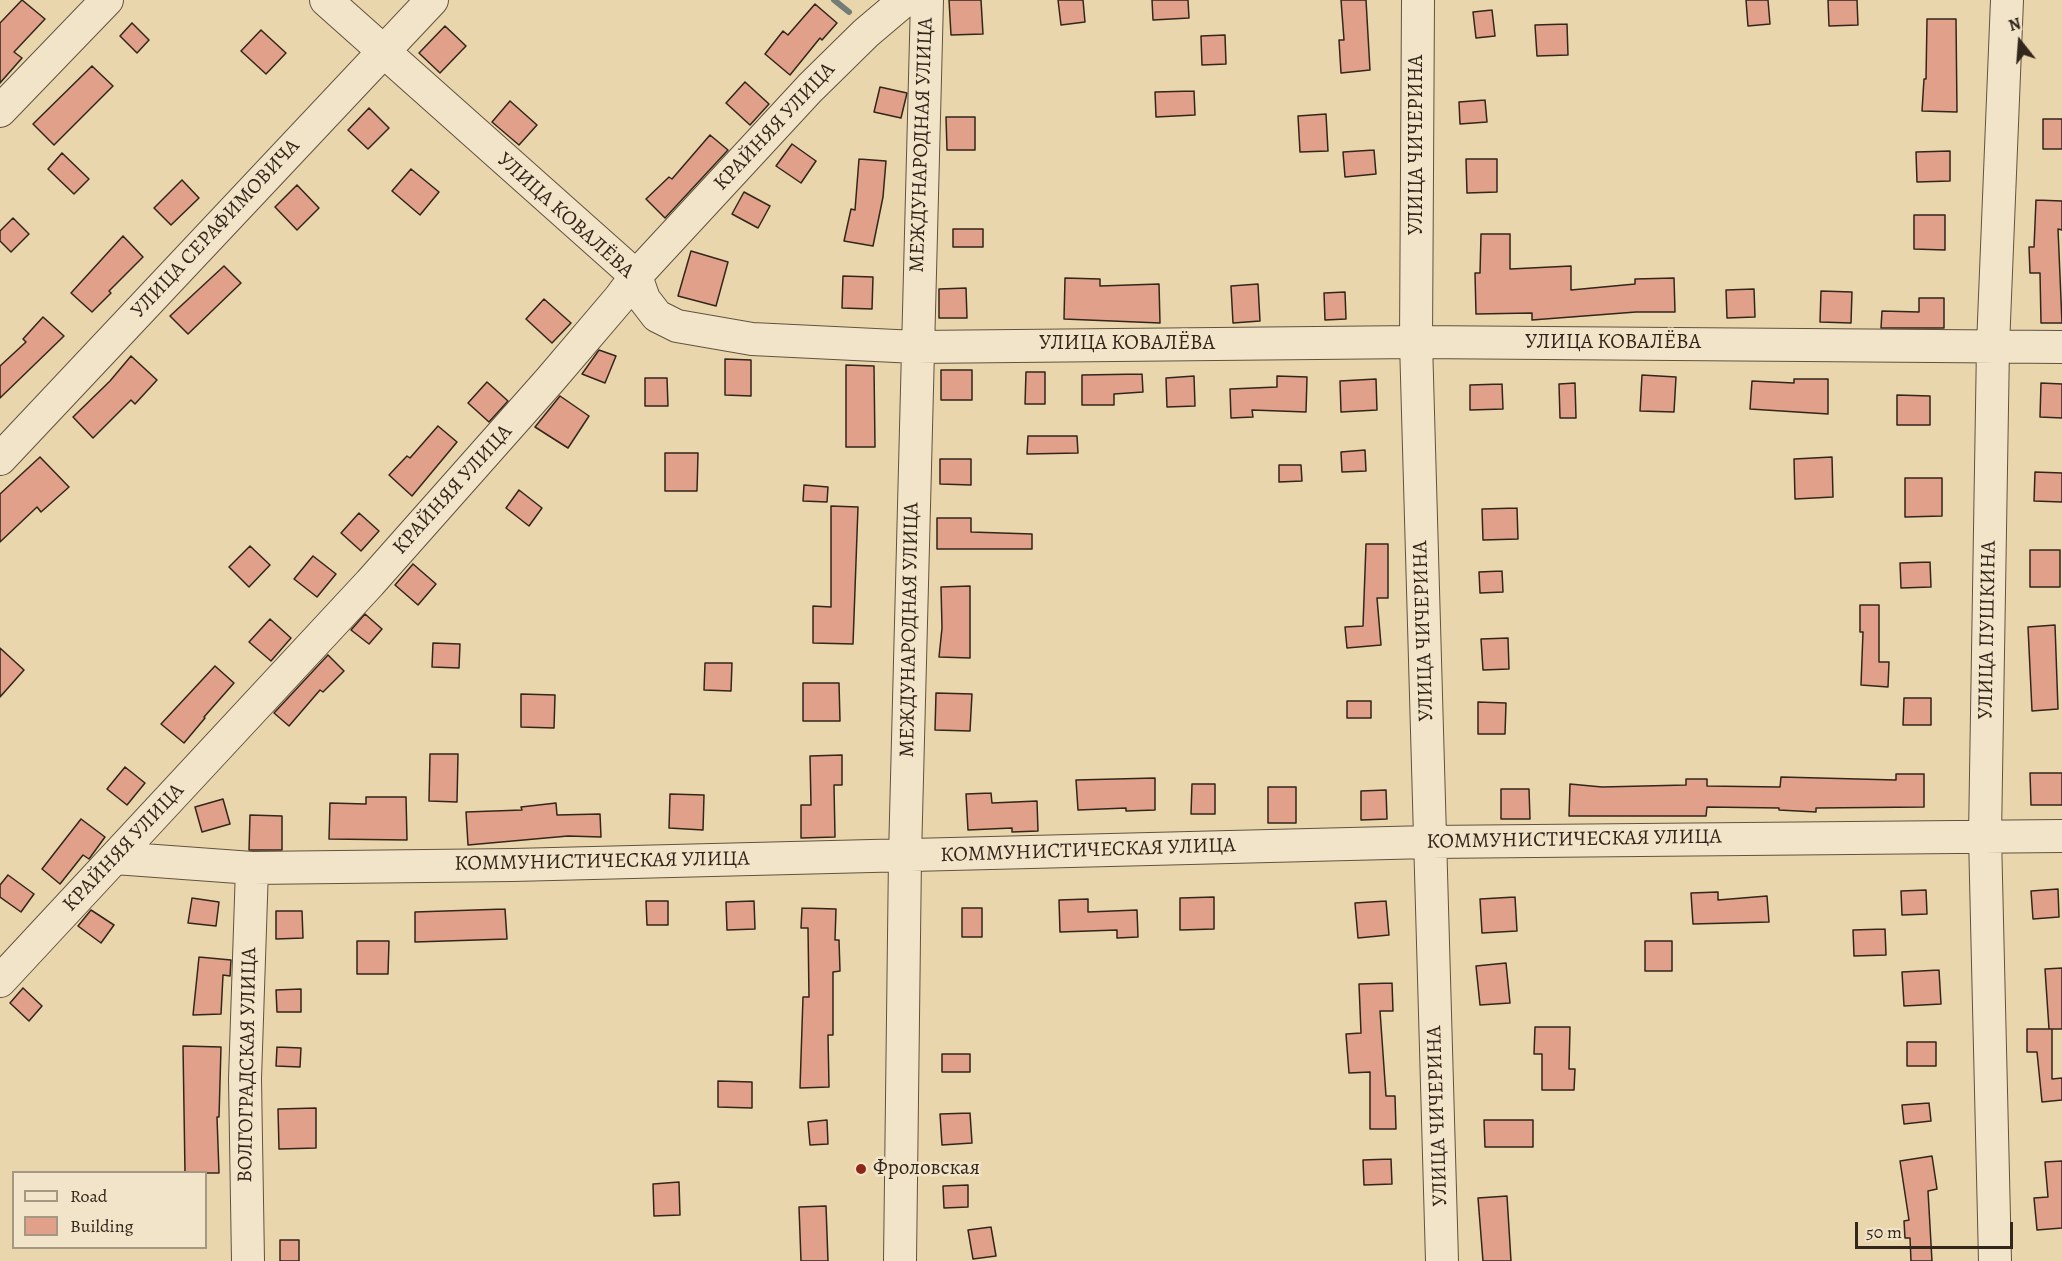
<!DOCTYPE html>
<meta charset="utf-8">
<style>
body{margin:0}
#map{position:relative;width:2062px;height:1261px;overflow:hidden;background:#ead6ac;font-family:Alegreya,serif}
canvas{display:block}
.legend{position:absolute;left:12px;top:1171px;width:195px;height:78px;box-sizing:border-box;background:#f1e4c9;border:2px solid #a59883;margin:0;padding:8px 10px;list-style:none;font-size:18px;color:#33261b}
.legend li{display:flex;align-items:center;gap:12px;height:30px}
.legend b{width:30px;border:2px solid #a59883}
.north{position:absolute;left:1990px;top:12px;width:60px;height:60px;-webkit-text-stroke:4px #f1e4c9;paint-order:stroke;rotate:343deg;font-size:16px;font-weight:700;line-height:24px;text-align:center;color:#33261b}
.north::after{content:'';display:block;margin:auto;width:21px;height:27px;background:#33261b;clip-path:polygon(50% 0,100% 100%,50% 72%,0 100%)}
.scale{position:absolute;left:1855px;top:1222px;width:158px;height:27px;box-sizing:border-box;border:3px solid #33261b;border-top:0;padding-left:8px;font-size:18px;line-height:21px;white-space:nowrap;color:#33261b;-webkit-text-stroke:4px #f1e4c9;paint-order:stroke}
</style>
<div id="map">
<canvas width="2062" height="1261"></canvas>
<ul class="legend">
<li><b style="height:8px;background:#f1e4c9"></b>Road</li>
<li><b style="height:16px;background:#e0a08a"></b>Building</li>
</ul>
<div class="north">N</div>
<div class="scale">50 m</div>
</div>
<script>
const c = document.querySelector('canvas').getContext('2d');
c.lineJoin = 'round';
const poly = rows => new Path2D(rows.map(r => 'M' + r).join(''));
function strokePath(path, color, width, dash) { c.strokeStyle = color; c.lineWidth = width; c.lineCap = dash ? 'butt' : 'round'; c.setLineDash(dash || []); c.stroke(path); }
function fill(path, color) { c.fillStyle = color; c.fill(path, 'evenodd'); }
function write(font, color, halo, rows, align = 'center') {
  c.font = font + ' Alegreya,serif'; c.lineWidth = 5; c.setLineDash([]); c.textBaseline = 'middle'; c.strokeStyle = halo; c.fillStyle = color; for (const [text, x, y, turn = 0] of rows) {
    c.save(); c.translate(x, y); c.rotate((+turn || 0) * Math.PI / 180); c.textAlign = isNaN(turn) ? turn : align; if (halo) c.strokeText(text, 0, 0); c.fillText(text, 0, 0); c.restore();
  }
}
const stream = poly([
 [834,0,849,12]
]);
const building = poly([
 [22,0,45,19,14,52,22,58,0,83,0,23,22,0],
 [949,0,981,0,983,34,951,35,949,0],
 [1058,0,1083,0,1085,22,1061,25,1058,0],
 [1152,0,1188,0,1189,18,1153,20,1152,0],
 [1341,0,1366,0,1370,70,1341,73,1339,40,1344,40,1341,0],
 [1746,0,1768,0,1770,24,1748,26,1746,0],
 [1828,0,1857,0,1858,25,1829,26,1828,0],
 [815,4,837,23,822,40,820,38,790,75,765,54,783,31,788,35,815,4],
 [1492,10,1495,36,1476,38,1473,12,1492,10],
 [1927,19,1956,19,1957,112,1922,111,1924,79,1926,79,1927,19],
 [132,23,149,40,137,53,120,36,132,23],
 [1567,24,1568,55,1537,56,1535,25,1567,24],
 [445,26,466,46,440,73,419,53,445,26],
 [261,30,286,53,266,74,241,51,261,30],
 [1225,35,1226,64,1202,65,1201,36,1225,35],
 [92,66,113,86,54,145,33,124,92,66],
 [745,82,769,104,750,125,726,103,745,82],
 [880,87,907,93,901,118,874,112,880,87],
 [1194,91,1195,115,1156,117,1155,92,1194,91],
 [1485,100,1487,122,1460,124,1459,102,1485,100],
 [510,101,537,125,519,145,492,122,510,101],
 [369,108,389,128,368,149,348,130,369,108],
 [1326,114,1328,151,1300,152,1298,116,1326,114],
 [946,117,975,117,975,150,947,150,946,117],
 [2043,119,2062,119,2062,149,2043,149,2043,119],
 [710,135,728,150,665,218,646,199,669,177,672,179,710,135],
 [792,144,816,161,801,183,776,166,792,144],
 [1374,150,1376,174,1345,177,1343,152,1374,150],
 [1950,151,1950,181,1917,182,1916,152,1950,151],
 [62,153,89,179,74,194,48,169,62,153],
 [859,159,886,161,883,197,873,246,844,241,851,209,855,210,859,159],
 [1466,159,1497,159,1497,192,1467,193,1466,159],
 [411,169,439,192,420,215,392,191,411,169],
 [182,180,199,198,171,225,154,208,182,180],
 [297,185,319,208,297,230,275,207,297,185],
 [744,192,770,206,758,228,732,214,744,192],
 [2036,200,2062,201,2062,230,2058,229,2062,323,2041,323,2040,273,2030,273,2029,247,2034,247,2036,200],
 [1914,215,1945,215,1945,250,1914,249,1914,215],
 [13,218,29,234,11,252,0,241,0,231,13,218],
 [953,229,983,229,983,247,953,247,953,229],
 [1481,234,1510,234,1510,269,1571,266,1571,290,1635,284,1635,279,1674,278,1675,312,1636,312,1532,320,1532,313,1476,314,1475,273,1480,273,1481,234],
 [123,236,143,257,109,291,111,293,92,312,71,293,123,236],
 [691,251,728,262,716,306,678,296,691,251],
 [224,266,241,283,188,334,170,316,224,266],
 [843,276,873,277,872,309,842,308,843,276],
 [1065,278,1100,279,1100,286,1159,284,1160,323,1064,319,1065,278],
 [1258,284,1260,321,1233,323,1231,286,1258,284],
 [966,288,967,318,939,318,939,289,966,288],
 [1754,289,1755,317,1727,318,1726,290,1754,289],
 [1821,291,1852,292,1851,323,1820,322,1821,291],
 [1345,292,1346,319,1325,320,1324,293,1345,292],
 [1919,298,1944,298,1944,328,1881,328,1882,311,1919,312,1919,298],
 [544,299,571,323,552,343,526,319,544,299],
 [43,317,64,336,0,398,0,366,26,342,23,339,43,317],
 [599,350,616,356,605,383,582,374,599,350],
 [131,356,157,380,135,404,131,400,93,438,73,417,110,381,131,356],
 [725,359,751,360,751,396,725,395,725,359],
 [846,365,874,366,875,447,846,447,846,365],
 [941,370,972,370,972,400,941,400,941,370],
 [1026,372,1045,372,1045,404,1025,404,1026,372],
 [1142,374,1143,392,1114,394,1114,405,1082,405,1082,375,1142,374],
 [1642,375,1676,377,1674,412,1640,411,1642,375],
 [1194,376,1195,406,1167,407,1166,378,1194,376],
 [1277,376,1307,377,1306,412,1252,410,1253,417,1231,418,1230,389,1277,387,1277,376],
 [645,378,667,378,668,406,645,406,645,378],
 [1376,379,1377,410,1341,412,1340,381,1376,379],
 [1794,379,1828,379,1828,414,1750,409,1752,381,1794,383,1794,379],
 [487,382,508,401,489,422,468,403,487,382],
 [1575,383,1576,418,1560,418,1559,384,1575,383],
 [2041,383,2062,384,2062,418,2040,417,2041,383],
 [1502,384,1503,409,1470,410,1470,385,1502,384],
 [1897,395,1930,396,1930,425,1897,425,1897,395],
 [560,396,589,416,568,448,535,427,560,396],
 [438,426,457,442,412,496,389,475,407,456,410,458,438,426],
 [1028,436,1077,436,1078,453,1027,454,1028,436],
 [1365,450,1366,471,1342,472,1341,452,1365,450],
 [665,453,698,453,697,491,665,491,665,453],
 [40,457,69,487,41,512,37,507,0,542,0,494,40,457],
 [1832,457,1833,497,1795,499,1794,459,1832,457],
 [940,459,971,459,971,485,940,484,940,459],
 [1279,465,1301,465,1302,481,1279,482,1279,465],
 [2035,472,2062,473,2062,502,2034,501,2035,472],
 [1905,478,1942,478,1942,516,1905,517,1905,478],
 [804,485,828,487,827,502,803,501,804,485],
 [519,490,542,508,529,526,506,508,519,490],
 [831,506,858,507,853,644,813,643,813,606,831,607,831,506],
 [1517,508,1518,539,1483,540,1482,509,1517,508],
 [359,513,379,531,361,551,341,533,359,513],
 [937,518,971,518,971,532,1032,534,1032,549,937,549,937,518],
 [1366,544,1388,544,1388,598,1377,598,1381,645,1347,648,1345,627,1363,626,1366,544],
 [250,546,270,565,249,587,229,567,250,546],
 [2030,550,2060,550,2060,587,2030,587,2030,550],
 [313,556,336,574,317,597,294,579,313,556],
 [1930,562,1931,587,1901,588,1900,563,1930,562],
 [413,564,436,584,418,605,395,585,413,564],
 [1502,571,1503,592,1480,593,1479,572,1502,571],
 [970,586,970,658,939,657,942,628,941,587,970,586],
 [1860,605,1879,605,1879,662,1889,662,1888,687,1861,685,1863,632,1860,632,1860,605],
 [365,614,382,629,369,644,351,630,365,614],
 [270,619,291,638,271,661,249,642,270,619],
 [2055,625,2058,709,2032,711,2028,627,2055,625],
 [1508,638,1509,669,1483,670,1481,639,1508,638],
 [433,643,460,644,459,668,432,667,433,643],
 [0,648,24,670,0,697,0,648],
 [328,655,344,671,323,692,320,690,289,726,274,713,328,655],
 [705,663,732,663,731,691,704,690,705,663],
 [215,666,234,683,204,717,205,718,184,743,161,724,215,666],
 [803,683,839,683,840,721,803,721,803,683],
 [936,693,972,694,970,731,935,730,936,693],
 [521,694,555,695,554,728,521,727,521,694],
 [1904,698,1931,698,1931,725,1903,725,1904,698],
 [1347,701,1371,701,1371,718,1347,718,1347,701],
 [1478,702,1506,703,1505,734,1478,734,1478,702],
 [430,754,458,754,457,802,429,801,430,754],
 [842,755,842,785,834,785,835,837,801,838,801,805,811,805,810,756,842,755],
 [125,767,145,783,127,805,107,789,125,767],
 [2030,773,2062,773,2062,805,2031,805,2030,773],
 [1896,774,1924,774,1924,807,1816,808,1816,812,1779,810,1779,808,1707,807,1706,816,1569,816,1570,784,1602,787,1686,785,1686,779,1707,779,1707,786,1780,787,1781,777,1896,780,1896,774],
 [1155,778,1155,810,1126,811,1126,808,1078,810,1076,780,1155,778],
 [1192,784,1215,784,1215,814,1191,814,1192,784],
 [1268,787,1296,787,1296,823,1268,823,1268,787],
 [1501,789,1529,789,1530,819,1501,819,1501,789],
 [1386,790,1387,819,1361,820,1361,791,1386,790],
 [991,793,992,803,1037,801,1038,831,1012,832,1012,828,968,830,966,794,991,793],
 [670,794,704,795,703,830,669,828,670,794],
 [366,797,406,797,407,840,329,839,330,803,366,804,366,797],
 [223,799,230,824,202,832,195,807,223,799],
 [556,803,557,815,600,814,601,837,568,836,468,845,466,812,522,810,521,807,556,803],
 [250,815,282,816,282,850,249,850,250,815],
 [81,819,105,837,89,859,83,855,60,884,42,869,81,819],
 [8,875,34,894,21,912,0,897,0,885,8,875],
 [2058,889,2059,917,2033,919,2031,891,2058,889],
 [1926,890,1927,914,1902,915,1901,891,1926,890],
 [1718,892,1718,900,1767,896,1769,922,1693,924,1691,893,1718,892],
 [1214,897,1214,929,1180,930,1180,898,1214,897],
 [1515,897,1517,931,1482,933,1480,899,1515,897],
 [192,898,219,902,216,926,188,923,192,898],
 [1088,899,1088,912,1137,910,1138,937,1117,938,1117,930,1060,932,1059,900,1088,899],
 [646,901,668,901,668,925,647,925,646,901],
 [754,901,755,929,727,930,726,902,754,901],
 [1386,901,1389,935,1358,938,1355,903,1386,901],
 [802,908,836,909,835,940,839,940,840,971,833,972,833,1035,828,1035,829,1087,800,1088,803,997,809,997,808,928,801,928,802,908],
 [962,908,982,908,982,937,962,937,962,908],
 [505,909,507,939,415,942,415,912,505,909],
 [91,910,114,925,101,943,78,926,91,910],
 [276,911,302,911,303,938,276,939,276,911],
 [1885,929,1886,955,1854,956,1853,930,1885,929],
 [357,941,389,941,388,974,357,974,357,941],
 [1645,941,1672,941,1672,971,1645,971,1645,941],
 [199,957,231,960,230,976,223,975,221,1014,193,1015,199,957],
 [1506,963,1510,1003,1480,1005,1476,966,1506,963],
 [2062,968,2062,1029,2049,1029,2045,969,2062,968],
 [1939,970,1941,1004,1904,1006,1902,972,1939,970],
 [1392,983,1393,1011,1380,1011,1386,1096,1395,1096,1396,1129,1370,1129,1370,1072,1349,1073,1346,1034,1361,1033,1359,984,1392,983],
 [23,988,42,1006,29,1021,10,1003,23,988],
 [301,989,301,1012,277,1012,276,990,301,989],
 [1535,1027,1570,1027,1569,1069,1575,1069,1574,1090,1542,1090,1542,1054,1534,1054,1535,1027],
 [2027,1029,2052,1029,2052,1079,2062,1078,2062,1100,2042,1102,2037,1052,2027,1052,2027,1029],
 [1907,1042,1936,1042,1936,1066,1907,1066,1907,1042],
 [183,1046,221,1047,219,1117,217,1117,219,1173,185,1173,183,1046],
 [277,1047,301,1048,300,1067,276,1066,277,1047],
 [942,1054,970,1054,970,1072,942,1072,942,1054],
 [718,1081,752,1082,752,1108,718,1107,718,1081],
 [1929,1103,1931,1121,1904,1124,1902,1105,1929,1103],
 [316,1108,316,1148,279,1149,278,1109,316,1108],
 [970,1113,972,1143,942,1145,940,1114,970,1113],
 [827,1120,828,1144,810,1145,808,1122,827,1120],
 [1484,1120,1533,1120,1533,1147,1485,1147,1484,1120],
 [1932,1156,1937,1189,1928,1191,1932,1261,1911,1261,1910,1238,1905,1238,1904,1221,1909,1220,1900,1161,1932,1156],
 [1391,1159,1392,1184,1364,1185,1363,1160,1391,1159],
 [2062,1161,2062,1228,2037,1230,2034,1198,2048,1197,2045,1162,2062,1161],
 [679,1182,680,1215,654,1216,653,1184,679,1182],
 [968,1185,968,1207,944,1208,943,1186,968,1185],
 [1507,1196,1511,1261,1483,1261,1478,1198,1507,1196],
 [826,1206,828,1261,801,1261,799,1207,826,1206],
 [991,1227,996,1256,973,1259,968,1230,991,1227],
 [280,1240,299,1240,299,1261,280,1261,280,1240]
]);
const minor = poly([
 [326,0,636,276,644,299,657,316,677,326,752,339,916,347,1416,342,2062,347],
 [1418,0,1416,342,1442,1261],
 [0,111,107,0],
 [0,459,432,0],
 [115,858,252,868,513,865,1429,842,2062,836],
 [0,981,370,583,550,380,619,299,636,276,810,88,866,33,905,0],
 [248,1261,245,1079,252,868],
 [900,1261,905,856,927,0],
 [1995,1261,1985,836,1993,346,2007,0]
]);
const markers = [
 [861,1169,6,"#8f2418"]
];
const streetNames = [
 ["КРАЙНЯЯ УЛИЦА",775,127,-47],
 ["МЕЖДУНАРОДНАЯ УЛИЦА",922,145,-88],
 ["УЛИЦА ЧИЧЕРИНА",1417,145,-90],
 ["УЛИЦА КОВАЛЁВА",565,216,42],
 ["УЛИЦА СЕРАФИМОВИЧА",216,229,-47],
 ["УЛИЦА КОВАЛЁВА",1613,343],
 ["УЛИЦА КОВАЛЁВА",1127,344],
 ["КРАЙНЯЯ УЛИЦА",453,490,-48],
 ["МЕЖДУНАРОДНАЯ УЛИЦА",910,630,-89],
 ["УЛИЦА ПУШКИНА",1988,630,-89],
 ["УЛИЦА ЧИЧЕРИНА",1424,631,-92],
 ["КОММУНИСТИЧЕСКАЯ УЛИЦА",1574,840,-1],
 ["КРАЙНЯЯ УЛИЦА",124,848,-47],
 ["КОММУНИСТИЧЕСКАЯ УЛИЦА",1088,851,-2],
 ["КОММУНИСТИЧЕСКАЯ УЛИЦА",602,862,-1],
 ["ВОЛГОГРАДСКАЯ УЛИЦА",248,1065,-89],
 ["УЛИЦА ЧИЧЕРИНА",1438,1116,-92]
];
const poiNames = [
 ["Фроловская",873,1169]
];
strokePath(stream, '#737c77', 6);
fill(building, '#e0a08a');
strokePath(building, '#33261b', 1.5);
strokePath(minor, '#61523f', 34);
strokePath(minor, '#f1e4c9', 32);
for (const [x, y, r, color] of markers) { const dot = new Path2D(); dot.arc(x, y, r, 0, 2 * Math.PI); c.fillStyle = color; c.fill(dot); strokePath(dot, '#f1e4c9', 2); }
write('21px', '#33261b', '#f1e4c9', streetNames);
write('21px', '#33261b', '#f1e4c9', poiNames, 'left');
</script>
